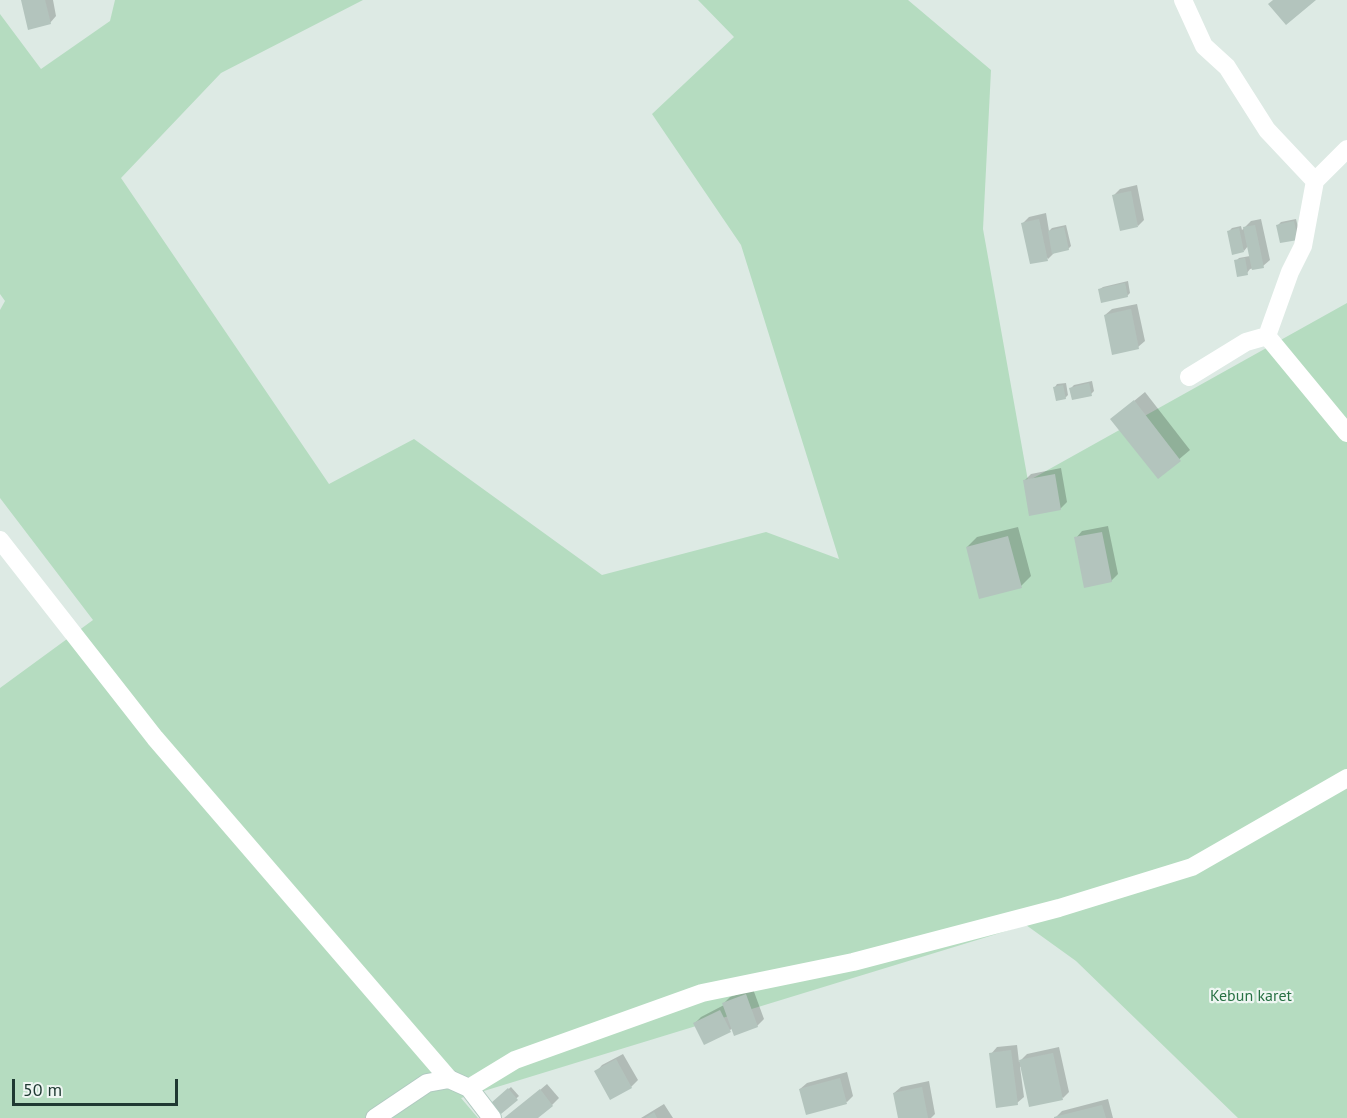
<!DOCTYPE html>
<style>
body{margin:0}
#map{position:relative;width:1347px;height:1118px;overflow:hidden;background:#ddeae4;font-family:"PT Sans",sans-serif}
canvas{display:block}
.scale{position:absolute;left:12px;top:1079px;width:166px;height:27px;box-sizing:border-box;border:3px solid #1f3932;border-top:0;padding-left:8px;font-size:18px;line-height:21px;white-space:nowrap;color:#1f3932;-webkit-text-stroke:4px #eef6f2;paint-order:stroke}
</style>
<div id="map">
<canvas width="1347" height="1118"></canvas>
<div class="scale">50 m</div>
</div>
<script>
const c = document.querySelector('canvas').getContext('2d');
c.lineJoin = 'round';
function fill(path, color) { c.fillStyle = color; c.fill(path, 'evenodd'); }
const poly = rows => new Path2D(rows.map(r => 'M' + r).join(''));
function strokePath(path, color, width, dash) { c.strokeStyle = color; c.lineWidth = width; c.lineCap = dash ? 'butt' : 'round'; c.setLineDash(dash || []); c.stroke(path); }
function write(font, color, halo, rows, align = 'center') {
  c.font = font + ' "PT Sans",sans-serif'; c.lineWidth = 4.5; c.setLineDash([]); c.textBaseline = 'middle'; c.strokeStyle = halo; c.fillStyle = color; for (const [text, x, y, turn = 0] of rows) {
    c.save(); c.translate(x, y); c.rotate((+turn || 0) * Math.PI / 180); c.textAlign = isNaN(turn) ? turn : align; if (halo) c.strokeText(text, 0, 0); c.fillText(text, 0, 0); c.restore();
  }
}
const green = poly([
 [115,0,363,0,221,73,121,178,329,484,414,439,602,575,766,532,839,559,741,245,652,114,734,37,698,0,908,0,991,70,983,229,1028,481,1347,303,1347,1118,1238,1118,1076,961,1026,925,461,1098,478,1118,0,1118,0,688,93,620,0,498,0,310,5,301,0,294,0,14,41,69,110,21]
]);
const shadow = poly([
 [22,0,53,0,56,16,50,23],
 [1137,185,1144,220,1138,226,1114,195,1120,189],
 [1046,213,1049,231,1052,228,1066,225,1071,246,1068,249,1054,253,1048,259,1023,223,1029,217],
 [1261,219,1270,260,1263,266,1250,269,1247,273,1236,261,1239,258,1250,256,1248,246,1244,251,1229,231,1232,228,1241,226,1242,230,1251,221],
 [1296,219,1300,236,1278,225,1281,222],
 [1128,281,1130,293,1127,296,1100,289,1103,287],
 [1137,304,1145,341,1138,347,1105,315,1112,309],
 [1092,381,1094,391,1091,394,1071,388,1074,385],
 [1066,383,1068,395,1065,398,1055,387,1057,384],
 [1145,392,1190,450,1158,477,1112,419],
 [1061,468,1067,502,1060,509,1024,481,1031,474],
 [1108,526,1118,574,1111,581,1076,538,1082,531],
 [1018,527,1031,576,1021,586,967,547,977,537],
 [753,989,764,1019,757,1026,735,1034,733,1028,730,1030,695,1023,701,1017,724,1005,724,1003,730,997],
 [1017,1045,1019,1062,1027,1054,1059,1047,1069,1092,1063,1098,1022,1066,1020,1067,1024,1097,1017,1103,991,1054,997,1047],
 [623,1054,638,1080,631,1087,596,1072,602,1065],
 [847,1072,853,1096,847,1102,800,1089,807,1083],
 [929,1081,935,1114,931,1118,899,1118,894,1093,901,1087],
 [547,1084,559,1098,552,1105,536,1118,507,1118],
 [511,1087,519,1096,501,1112,493,1103],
 [1108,1099,1113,1118,1055,1118,1062,1111],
 [664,1104,673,1118,641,1118]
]);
const building = poly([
 [21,0,45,0,51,24,28,30],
 [1273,0,1316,0,1286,25,1268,4],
 [1131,191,1138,227,1120,231,1112,195],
 [1039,219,1048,261,1030,264,1021,223],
 [1294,221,1298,240,1280,243,1276,225],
 [1255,225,1264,268,1252,270,1243,227],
 [1064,227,1069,250,1052,254,1048,231],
 [1239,228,1244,252,1232,255,1227,231],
 [1245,258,1248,275,1237,277,1234,260],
 [1125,283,1128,297,1101,303,1098,289],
 [1131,309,1139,349,1112,355,1104,315],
 [1089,383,1092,396,1072,400,1069,388],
 [1063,385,1066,399,1056,401,1053,387],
 [1134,400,1181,461,1158,479,1110,419],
 [1055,474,1061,510,1029,516,1023,480],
 [1102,532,1112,582,1084,588,1074,537],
 [1008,536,1022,588,979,599,966,547],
 [746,994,758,1027,734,1036,722,1003],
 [720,1010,731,1032,704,1045,693,1023],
 [1011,1050,1018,1105,996,1108,989,1053],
 [1053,1053,1063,1100,1029,1107,1019,1060],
 [616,1059,632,1088,610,1100,594,1071],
 [840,1078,847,1104,806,1115,799,1089],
 [922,1087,928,1118,898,1118,893,1093],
 [508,1088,518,1100,501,1114,491,1103],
 [540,1089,553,1106,538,1118,504,1118],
 [1102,1105,1106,1118,1054,1118,1054,1117],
 [654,1112,657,1118,645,1118]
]);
const minor = poly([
 [1183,0,1204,46,1227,67,1267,130,1315,181],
 [1267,336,1347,433],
 [1189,377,1246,342,1267,336,1290,272,1303,246,1315,181,1347,149],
 [0,540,155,738,449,1079],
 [469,1088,515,1060,702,993,853,962,1059,908,1192,867,1347,778]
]);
const secondary = poly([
 [375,1118,427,1083,449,1079,469,1088,492,1118]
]);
const parkNames = [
 ["Kebun karet",1251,996]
];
fill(green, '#b5dcc0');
fill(shadow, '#0003');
fill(building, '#b3c4bd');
strokePath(secondary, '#b0cac0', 20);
strokePath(minor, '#fff', 18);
strokePath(secondary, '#fff', 18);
write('16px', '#287144', '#eef6f2', parkNames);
</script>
